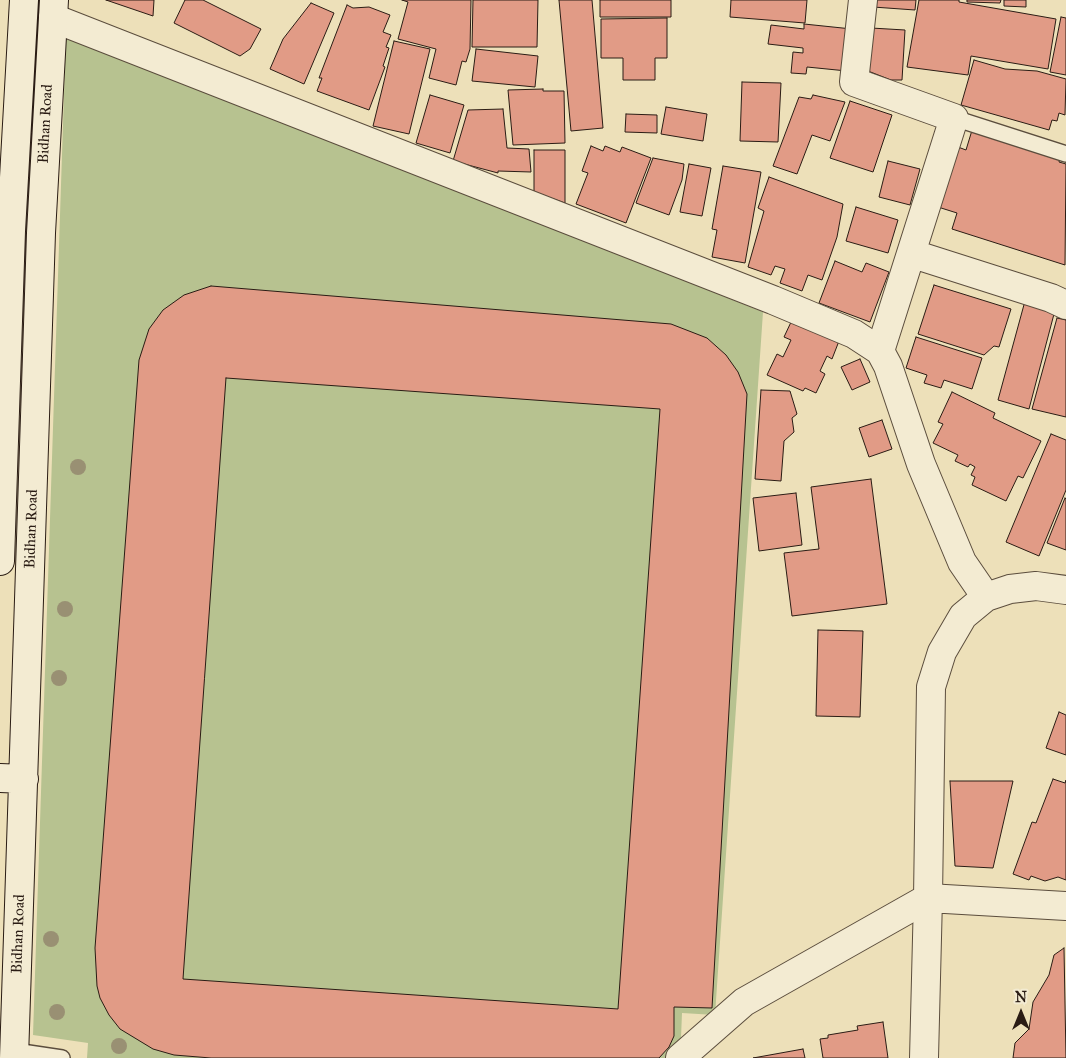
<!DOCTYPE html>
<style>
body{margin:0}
#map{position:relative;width:1066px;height:1058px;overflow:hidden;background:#ede0b9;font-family:"IM FELL Great Primer",serif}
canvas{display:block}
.north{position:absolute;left:996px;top:988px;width:50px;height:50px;-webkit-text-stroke:4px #f3ebd2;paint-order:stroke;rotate:0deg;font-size:14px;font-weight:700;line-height:20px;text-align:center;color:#2a1c14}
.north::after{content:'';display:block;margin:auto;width:18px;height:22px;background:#2a1c14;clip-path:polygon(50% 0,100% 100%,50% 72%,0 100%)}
</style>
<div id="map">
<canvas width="1066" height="1058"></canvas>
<div class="north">N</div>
</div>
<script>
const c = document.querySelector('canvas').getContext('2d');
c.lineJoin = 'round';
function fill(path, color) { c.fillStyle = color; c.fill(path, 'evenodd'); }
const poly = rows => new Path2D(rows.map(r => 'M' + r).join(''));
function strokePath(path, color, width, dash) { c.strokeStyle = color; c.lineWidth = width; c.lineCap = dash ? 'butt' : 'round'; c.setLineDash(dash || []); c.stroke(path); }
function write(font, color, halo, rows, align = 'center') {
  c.font = font + ' "IM FELL Great Primer",serif'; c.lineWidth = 5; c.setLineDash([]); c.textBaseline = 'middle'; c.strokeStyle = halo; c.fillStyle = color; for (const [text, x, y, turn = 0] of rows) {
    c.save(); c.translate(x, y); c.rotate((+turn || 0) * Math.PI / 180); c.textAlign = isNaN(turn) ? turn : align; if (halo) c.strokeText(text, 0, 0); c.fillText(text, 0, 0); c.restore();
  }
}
const green = poly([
 [66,33,763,312,715,1015,682,1013,681,1038,669,1058,87,1058,88,1043,33,1035]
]);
const building = poly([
 [106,0,154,0,153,16,106,0],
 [185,0,203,0,261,29,250,49,240,56,174,23,185,0],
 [402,0,471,0,470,49,466,62,462,61,456,85,429,78,436,49,398,39,408,2,402,0],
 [473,0,538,0,537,47,472,47,473,0],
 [559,0,592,0,603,128,571,131,559,0],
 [600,0,671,0,671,17,600,17,600,0],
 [731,0,807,0,805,23,730,17,731,0],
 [873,0,916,0,915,10,873,7,873,0],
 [919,0,959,0,959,2,1056,19,1048,69,971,56,968,75,907,67,919,0],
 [967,0,1001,0,1000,3,967,2,967,0],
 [1004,0,1026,0,1026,7,1004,6,1004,0],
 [311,3,334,13,304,84,270,69,283,39,311,3],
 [347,5,353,8,369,7,390,15,383,32,391,35,386,47,389,48,383,66,385,67,369,110,317,91,322,78,319,78,347,5],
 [1061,17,1066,18,1066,75,1050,72,1061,17],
 [667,18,667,58,655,58,655,80,623,80,623,58,601,58,601,19,667,18],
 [804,24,852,29,847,71,807,67,806,74,791,73,793,52,803,53,803,48,768,44,771,25,804,29,804,24],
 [871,28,905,30,902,80,891,80,868,71,871,28],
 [394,41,430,49,409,134,373,126,394,41],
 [476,49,538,56,535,87,472,81,476,49],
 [974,60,1005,69,1037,71,1066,79,1065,115,1059,113,1057,121,1052,120,1049,130,961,105,974,60],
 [742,82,781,83,778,142,740,141,742,82],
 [543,89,543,91,564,91,565,143,513,145,508,90,543,89],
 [430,95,464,105,450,153,416,143,430,95],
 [813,95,845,102,830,141,812,135,797,174,773,166,799,97,811,99,813,95],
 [850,101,892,115,873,172,830,158,850,101],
 [666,107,707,114,703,141,661,134,666,107],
 [503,109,507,148,529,149,531,172,498,171,498,173,453,161,468,110,503,109],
 [626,114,657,115,657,133,625,132,626,114],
 [973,127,1060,158,1059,162,1066,164,1065,265,952,229,957,213,938,207,958,147,966,150,973,127],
 [591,146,603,151,605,146,620,152,622,147,651,158,626,223,576,204,588,173,582,171,591,146],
 [534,150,565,150,565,203,534,192,534,150],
 [653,158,684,164,682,180,669,215,636,203,653,158],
 [888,161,920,169,910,205,879,197,888,161],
 [689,164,711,168,702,216,680,212,689,164],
 [723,166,761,172,745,263,712,257,717,230,712,229,723,166],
 [769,177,843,204,837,237,822,280,808,275,802,291,780,283,785,269,775,266,771,275,748,267,764,211,758,208,769,177],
 [856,207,898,220,888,253,846,241,856,207],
 [835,261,862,272,866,263,889,272,870,322,819,303,835,261],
 [934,285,1011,309,999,347,994,346,984,355,918,334,934,285],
 [211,286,671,324,707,338,726,355,738,372,747,394,712,1008,674,1007,674,1036,669,1047,659,1058,211,1058,174,1055,153,1049,120,1029,109,1015,100,998,97,986,95,948,139,360,149,329,163,310,184,295,211,286],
 [226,378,660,409,618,1009,183,979,226,378],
 [1025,301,1054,314,1029,409,998,400,1025,301],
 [1057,318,1066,320,1066,417,1032,409,1057,318],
 [792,320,839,341,832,359,827,356,820,371,825,374,816,393,805,388,803,391,767,375,777,354,783,357,791,340,784,337,792,320],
 [916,337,982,358,972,389,944,380,941,388,924,383,927,375,906,368,916,337],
 [860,359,870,382,852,390,841,367,860,359],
 [761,390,790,391,797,414,792,418,794,432,784,441,781,481,755,479,761,390],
 [952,392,995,413,993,418,1041,441,1023,478,1018,476,1006,501,972,485,975,477,971,475,975,467,970,464,968,467,955,461,958,455,933,443,943,424,938,422,952,392],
 [882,420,892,449,869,457,859,428,882,420],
 [1051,434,1066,440,1066,490,1039,556,1006,542,1051,434],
 [871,479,887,604,792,616,784,553,819,549,811,487,871,479],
 [796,493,802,545,759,551,753,498,796,493],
 [1065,498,1066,499,1066,550,1047,543,1065,498],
 [818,630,863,631,860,717,816,716,818,630],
 [1059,712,1066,715,1066,755,1046,748,1059,712],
 [1053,779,1065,783,1066,780,1066,880,1058,877,1045,881,1031,876,1029,880,1013,874,1032,822,1036,823,1053,779],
 [950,781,1013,781,993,868,955,866,950,781],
 [1064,948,1066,1058,1013,1058,1015,1043,1029,1029,1033,1002,1049,975,1054,955,1064,948],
 [883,1022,888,1058,823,1058,820,1039,828,1038,828,1035,858,1030,857,1026,883,1022],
 [803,1049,805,1058,753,1058,803,1049]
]);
const service = poly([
 [954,118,1066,154],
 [15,1051,62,1058]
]);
const minor = poly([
 [863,0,854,82,954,118,880,351],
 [913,254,1051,298,1066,305],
 [924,1058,928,898,1066,906]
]);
const tertiary = poly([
 [53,18,773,300,854,334,880,351,888,366,921,464,962,562,986,597],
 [680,1058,744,1002,928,898,931,687,942,652,963,616,986,597,1010,589,1036,586,1066,590]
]);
const secondary = poly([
 [0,561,11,231,24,0],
 [0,778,24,779],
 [14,1058,41,233,54,0]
]);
const trees = [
 [78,467],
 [65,609],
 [59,678],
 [51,939],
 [57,1012],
 [119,1046]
];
const streetNames = [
 ["Bidhan Road",46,124,-87],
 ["Bidhan Road",32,529,-88],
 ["Bidhan Road",19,934,-88]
];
fill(green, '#b7c290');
fill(building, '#e19b86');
strokePath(building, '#2a1c14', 1);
strokePath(service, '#5b4d3d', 18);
strokePath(minor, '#5b4d3d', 30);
strokePath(tertiary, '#5b4d3d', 30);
strokePath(secondary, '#2a1c14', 30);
strokePath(service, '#f3ebd2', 15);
strokePath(minor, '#f3ebd2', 28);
strokePath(tertiary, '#f3ebd2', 28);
strokePath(secondary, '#f3ebd2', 28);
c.fillStyle = '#999073';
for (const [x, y] of trees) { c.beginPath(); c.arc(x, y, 8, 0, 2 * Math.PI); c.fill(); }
write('15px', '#2a1c14', '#f3ebd2', streetNames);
</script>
